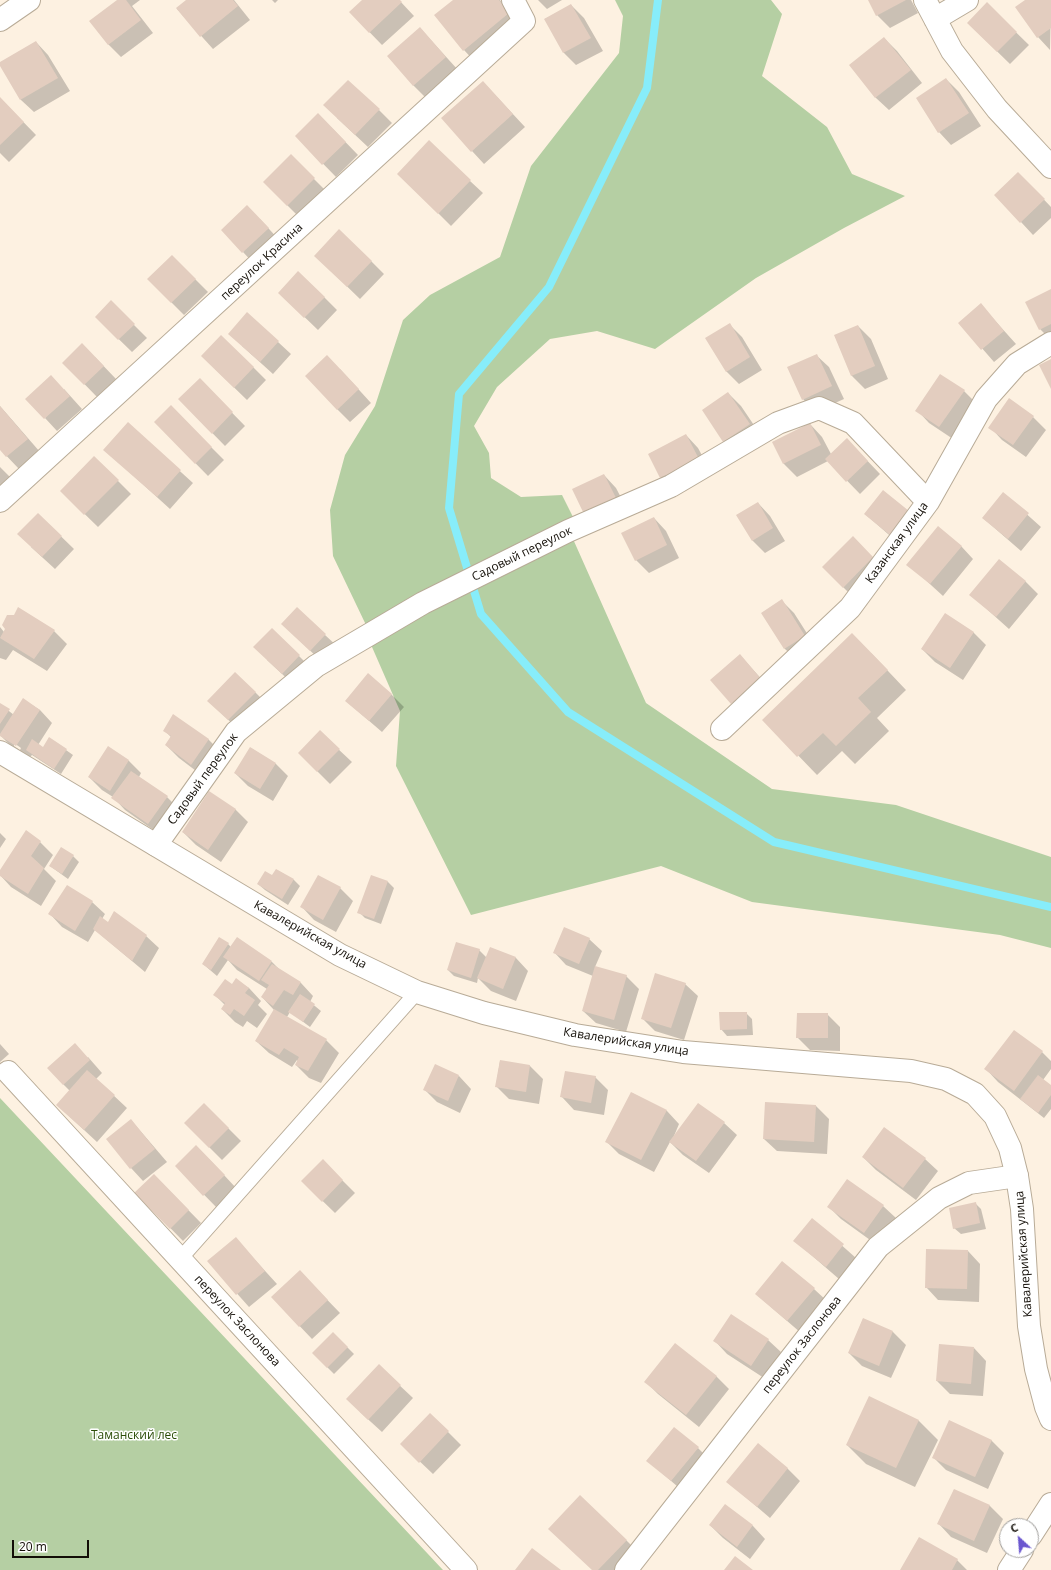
<!DOCTYPE html>
<meta charset="utf-8">
<style>
body{margin:0}
#map{position:relative;width:1051px;height:1570px;overflow:hidden;background:#fdf1e1;font-family:"Open Sans",sans-serif}
canvas{display:block}
.north{position:absolute;left:999px;top:1518px;width:40px;height:40px;box-sizing:border-box;background:#fff;border:1px solid #a19f9c;border-radius:50%;rotate:334deg;font-size:11px;font-weight:700;line-height:16px;text-align:center;color:#130e07}
.north::after{content:'';display:block;margin:auto;width:14px;height:18px;background:#6a56cf;clip-path:polygon(50% 0,100% 100%,50% 72%,0 100%)}
.scale{position:absolute;left:12px;top:1540px;width:77px;height:18px;box-sizing:border-box;border:2px solid #130e07;border-top:0;padding-left:5px;font-size:12px;line-height:14px;white-space:nowrap;color:#130e07;-webkit-text-stroke:3px #fff;paint-order:stroke}
</style>
<div id="map">
<canvas width="1051" height="1570"></canvas>
<div class="north">С</div>
<div class="scale">20 m</div>
</div>
<script>
const c = document.querySelector('canvas').getContext('2d');
c.lineJoin = 'round';
function fill(path, color) { c.fillStyle = color; c.fill(path, 'evenodd'); }
const poly = rows => new Path2D(rows.map(r => 'M' + r).join(''));
function strokePath(path, color, width, dash) { c.strokeStyle = color; c.lineWidth = width; c.lineCap = dash ? 'butt' : 'round'; c.setLineDash(dash || []); c.stroke(path); }
function write(font, color, halo, rows, align = 'center') {
  c.font = font + ' "Open Sans",sans-serif'; c.lineWidth = 3; c.setLineDash([]); c.textBaseline = 'middle'; c.strokeStyle = halo; c.fillStyle = color; for (const [text, x, y, turn = 0] of rows) {
    c.save(); c.translate(x, y); c.rotate((+turn || 0) * Math.PI / 180); c.textAlign = isNaN(turn) ? turn : align; if (halo) c.strokeText(text, 0, 0); c.fillText(text, 0, 0); c.restore();
  }
}
const green = poly([
 [615,0,771,0,782,14,762,76,827,127,852,174,905,196,844,228,756,278,655,349,597,331,550,339,497,387,474,426,489,453,491,478,521,497,562,495,574,519,573,539,646,703,772,789,896,805,1051,857,1051,948,1000,935,752,902,661,866,471,915,396,766,400,711,372,647,366,625,333,556,330,510,345,455,375,406,403,320,430,295,500,257,531,166,619,53,623,16],
 [0,1098,443,1570,0,1570]
]);
const shadow = poly([
 [119,0,140,0,132,6,153,33,121,57,108,44],
 [188,0,234,0,250,20,213,49,177,9],
 [272,0,278,0,275,3],
 [364,0,399,0,414,16,382,45,350,12],
 [454,0,500,0,521,27,476,63,464,50],
 [538,0,562,0,547,9],
 [869,0,911,0,918,13,890,28,877,15],
 [1027,0,1051,0,1050,50,1038,37],
 [987,4,1029,45,1010,64,968,23],
 [571,5,584,18,603,51,576,65,564,53,545,19],
 [420,28,458,70,426,98,413,85],
 [884,38,897,51,922,83,889,110,876,98,850,65],
 [36,42,48,55,70,91,34,112,21,100,0,63],
 [946,79,959,92,981,126,951,145,939,132],
 [483,82,525,127,484,164,472,151],
 [0,98,36,135,9,162,0,153],
 [379,110,392,123,368,147,337,118],
 [331,127,358,155,336,177,296,136],
 [291,156,327,192,300,218,264,182],
 [470,181,483,193,451,226,411,186],
 [1031,186,1051,207,1051,218,1033,235,1021,222],
 [260,219,280,241,255,265,243,252],
 [172,256,208,292,184,315,148,279],
 [371,261,384,274,360,299,328,268],
 [1051,290,1051,340,1040,329],
 [324,297,337,310,318,330,292,305],
 [111,302,147,338,132,352,96,317],
 [981,305,1016,344,994,362,960,323],
 [729,324,742,337,762,370,739,384,726,371],
 [858,326,871,339,888,379,865,389,852,376,835,336],
 [278,342,291,354,273,374,242,346],
 [816,355,829,367,844,399,815,412,803,399],
 [95,357,116,379,97,397,64,363],
 [253,367,266,380,247,400,215,369],
 [340,369,371,403,350,422,337,409],
 [200,380,245,426,225,446,179,399],
 [64,389,82,409,57,431,45,418],
 [964,391,977,404,953,439,929,423,917,410],
 [728,393,741,406,762,437,737,454,724,441],
 [0,406,40,452,19,469,0,449],
 [171,407,224,460,208,476,155,422],
 [1033,417,1046,430,1026,457,1002,440,990,427],
 [128,424,193,483,170,509,105,450],
 [810,424,822,437,831,454,859,452,880,474,860,494,828,461,797,477,784,464,773,442],
 [686,435,698,448,711,472,674,491,661,478,649,454],
 [94,457,131,494,98,527,61,491],
 [0,467,11,478,0,490],
 [604,475,616,488,628,511,597,526],
 [883,492,903,547,865,514],
 [1003,493,1041,527,1021,551,983,518],
 [758,503,770,516,785,541,765,553,752,540],
 [38,514,74,549,55,569,31,547],
 [654,518,666,531,679,558,649,573,636,560],
 [853,538,885,570,856,600,823,567],
 [961,546,973,559,943,596,908,564],
 [1025,581,1038,594,1009,629,971,595],
 [782,601,794,613,817,649,798,661,785,649,762,613],
 [0,627,4,632,54,631,67,644,47,671,13,650,6,660,0,658],
 [272,629,312,669,295,686,267,660],
 [973,632,986,645,963,680,935,662,922,649],
 [325,635,338,647,323,663,295,636],
 [871,653,906,690,877,718,889,731,855,764,842,751,817,775,764,720],
 [740,655,773,692,745,716,712,680],
 [255,692,268,705,241,732,221,713],
 [391,694,404,707,382,732,346,701],
 [24,700,40,710,52,723,38,745,44,748,49,738,73,755,61,774,32,755,29,758,13,748,0,735,0,704,14,715],
 [14,743,21,748,20,750,14,746],
 [165,731,208,739,221,752,204,777,179,758,166,745,171,737],
 [320,732,352,762,330,784,299,753],
 [108,748,129,761,141,773,139,777,167,797,180,810,162,836,125,810,113,797,102,790,89,777],
 [251,748,276,764,288,776,273,801,248,786,235,773],
 [235,809,248,822,221,862,196,845,183,832],
 [0,833,6,839,0,848],
 [40,842,53,855,44,869,56,881,41,906,11,887,0,875,0,872],
 [73,856,79,862,68,879,50,866],
 [277,870,294,880,300,886,288,905,265,890,258,884,272,876],
 [372,876,388,882,394,888,381,924,365,918,359,912],
 [340,888,353,901,336,932,314,920,302,907],
 [92,902,105,914,102,919,108,924,146,936,159,948,145,972,95,930,88,942,62,927,50,914],
 [589,939,602,951,595,967,626,976,639,989,626,1032,596,1023,583,1011,593,976,566,965,554,952],
 [228,944,231,947,272,962,280,970,301,983,313,996,310,1002,321,1011,310,1027,290,1012,287,1017,326,1040,339,1053,321,1083,309,1078,296,1065,298,1061,297,1060,292,1067,269,1053,256,1041,274,1010,262,997,267,989,237,970,228,960,217,976,203,964],
 [491,948,516,958,528,971,516,1001,491,991,478,978,477,983,454,976,448,970,479,950,487,958],
 [236,980,249,988,261,1001,258,1005,267,1014,257,1028,247,1021,243,1027,235,1022,222,1009,225,1005,215,995,232,986],
 [685,984,698,996,684,1040,655,1031,642,1018],
 [746,1013,752,1019,753,1035,727,1036,721,1029],
 [827,1014,840,1027,840,1051,810,1050,797,1037],
 [0,1044,9,1054,0,1062],
 [1042,1052,1051,1061,1051,1069,1043,1080,1051,1086,1051,1109,1044,1118,998,1082,986,1069],
 [88,1057,102,1073,96,1079,127,1108,97,1142,57,1105,70,1091,63,1084],
 [500,1061,530,1066,543,1079,539,1104,509,1099,496,1086],
 [459,1076,471,1089,460,1113,437,1102,424,1089],
 [595,1077,608,1090,604,1115,574,1110,562,1097],
 [632,1093,667,1111,679,1124,674,1136,724,1123,737,1135,709,1173,683,1155,670,1142,654,1172,619,1154,606,1141],
 [766,1103,816,1106,829,1119,827,1154,777,1151,764,1139],
 [204,1104,241,1141,222,1160,185,1123],
 [131,1120,167,1162,143,1181,131,1168],
 [863,1157,925,1159,938,1171,916,1200,876,1170],
 [209,1159,237,1189,217,1208,176,1166],
 [323,1161,355,1193,335,1213,302,1181],
 [154,1175,201,1223,183,1241,136,1193],
 [975,1203,981,1209,986,1229,961,1234,954,1228],
 [883,1206,896,1218,877,1245,841,1219,829,1207],
 [812,1219,856,1258,839,1279,795,1241],
 [236,1239,277,1284,249,1307,209,1262],
 [968,1251,980,1264,979,1302,938,1300,926,1287],
 [312,1284,340,1313,312,1339,272,1297],
 [814,1289,827,1301,801,1333,756,1294],
 [863,1319,893,1332,906,1345,891,1378,862,1366,849,1353],
 [333,1333,354,1354,334,1374,313,1353],
 [768,1340,781,1352,764,1378,727,1354,715,1341],
 [974,1348,986,1361,983,1396,950,1394,937,1381],
 [379,1366,413,1398,382,1432,360,1412],
 [716,1376,729,1389,699,1427,658,1394,645,1381],
 [869,1398,919,1421,938,1440,915,1487,866,1464,847,1445],
 [430,1414,461,1445,433,1474,414,1456],
 [991,1440,1004,1453,988,1489,946,1470,933,1457],
 [698,1448,711,1461,685,1493,648,1461],
 [787,1468,800,1481,770,1518,728,1482],
 [954,1490,990,1506,1003,1519,987,1553,951,1537,939,1524],
 [725,1505,753,1526,765,1539,750,1559,723,1538,710,1525],
 [626,1540,645,1559,635,1570,592,1570],
 [957,1560,967,1570,901,1570]
]);
const stream = poly([
 [658,0,647,88,549,287,459,394,449,508,481,614,568,712,774,842,1051,907]
]);
const building = poly([
 [117,0,126,0,141,20,108,45,89,21],
 [186,0,233,0,238,6,200,37,176,8],
 [362,0,400,0,402,2,369,33,349,12],
 [453,0,499,0,509,13,463,51,434,15],
 [868,0,906,0,876,16],
 [1025,0,1051,0,1051,28,1037,38,1015,7],
 [987,2,1017,32,997,52,967,23],
 [571,4,591,38,563,53,544,19],
 [420,27,446,57,413,86,387,56],
 [884,37,911,70,875,98,849,65],
 [36,41,58,78,20,100,0,66,0,62],
 [946,78,969,113,938,133,916,98],
 [348,80,380,109,355,135,323,105],
 [483,81,513,114,471,152,441,118],
 [0,97,24,122,0,145],
 [318,113,346,142,322,165,295,136],
 [429,140,471,180,438,214,397,174],
 [291,154,315,178,287,206,263,182],
 [1018,172,1045,199,1020,223,994,195],
 [247,205,269,228,242,253,221,230],
 [339,229,372,261,347,287,314,256],
 [172,255,196,279,171,303,147,279],
 [298,271,325,297,304,318,278,293],
 [1051,289,1051,324,1039,330,1025,302],
 [111,300,135,324,118,340,95,317],
 [981,303,1004,331,981,350,958,323],
 [247,312,279,341,260,362,228,334],
 [730,323,750,357,726,372,705,338],
 [858,325,875,366,851,376,834,335],
 [221,335,254,367,234,388,201,356],
 [82,343,104,366,84,385,62,363],
 [817,354,832,386,802,400,787,367],
 [327,355,359,389,337,410,305,376],
 [1051,359,1051,389,1039,365],
 [940,374,965,390,939,427,915,411],
 [51,375,70,396,44,419,25,399],
 [200,378,233,412,212,434,178,399],
 [728,392,750,424,723,442,702,410],
 [1009,398,1034,416,1013,445,988,428],
 [171,405,212,447,195,464,154,422],
 [0,406,28,439,6,457,0,450],
 [128,422,181,470,157,497,103,450],
 [810,423,821,445,783,464,772,442],
 [686,434,699,459,660,478,648,454],
 [847,438,868,461,846,482,825,459],
 [94,456,119,480,84,515,60,491],
 [604,474,616,498,584,514,572,489],
 [883,490,909,511,890,535,864,514],
 [1003,492,1029,513,1008,539,982,518],
 [758,502,773,528,752,541,736,515],
 [38,513,62,536,42,557,17,534],
 [654,517,667,545,635,561,621,533],
 [938,526,962,546,930,584,906,565],
 [853,536,873,557,843,588,822,567],
 [999,559,1026,581,996,617,969,595],
 [782,599,805,636,784,649,761,613],
 [18,607,55,630,34,659,0,638,5,629,2,625,7,615,14,615],
 [297,607,326,634,310,651,281,624],
 [945,613,974,632,950,668,921,649],
 [272,628,300,655,282,674,253,647],
 [852,633,888,670,858,698,871,712,836,746,823,733,797,757,762,720],
 [740,654,761,679,731,704,710,680],
 [235,672,256,692,228,720,207,701],
 [368,673,392,694,369,721,345,701],
 [23,698,40,710,16,746,0,736,0,734],
 [0,703,10,709,0,724],
 [173,714,209,739,191,765,165,745,171,736,163,731],
 [320,730,340,749,317,772,298,753],
 [49,737,67,749,54,769,26,750,32,739,43,747],
 [108,746,129,760,110,791,88,777],
 [250,747,276,763,260,789,234,773],
 [131,771,168,796,148,824,111,798],
 [209,791,236,809,208,850,182,832],
 [26,830,41,841,31,856,44,868,28,894,0,876,0,870],
 [61,847,74,855,62,874,49,866],
 [276,869,294,879,282,899,257,884,265,871,272,875],
 [318,875,341,887,323,920,300,907],
 [371,875,388,881,374,919,357,913],
 [67,885,93,901,75,931,48,914],
 [114,911,147,935,132,961,93,929,100,916,108,922],
 [564,927,590,938,579,964,553,953],
 [219,937,229,943,211,970,202,964],
 [237,937,272,961,259,981,223,957],
 [456,942,480,949,471,978,447,970],
 [490,947,516,957,503,989,477,978],
 [272,964,301,982,293,995,284,990,273,1006,261,997,269,985,261,980],
 [595,966,627,975,614,1020,582,1011],
 [655,973,686,983,671,1028,641,1019],
 [236,978,249,988,245,993,255,1000,244,1016,234,1009,230,1015,221,1009,225,1003,213,995,225,979,232,984],
 [300,994,315,1004,303,1022,288,1012],
 [274,1009,327,1039,308,1071,295,1065,299,1057,284,1048,279,1055,255,1041],
 [719,1012,747,1012,747,1029,720,1030],
 [797,1013,828,1013,828,1038,796,1038],
 [1014,1030,1043,1051,1014,1091,984,1069],
 [75,1043,90,1060,63,1085,47,1068],
 [500,1060,530,1065,526,1092,495,1087],
 [435,1064,459,1075,448,1101,423,1090],
 [87,1070,115,1095,84,1130,56,1105],
 [565,1071,596,1076,591,1103,560,1097],
 [1038,1075,1051,1085,1051,1095,1038,1113,1020,1099],
 [631,1092,667,1110,641,1160,605,1142],
 [765,1102,816,1105,814,1142,763,1139],
 [204,1103,229,1128,209,1148,184,1123],
 [698,1103,725,1122,696,1161,669,1142],
 [131,1119,155,1149,130,1169,106,1139],
 [884,1127,926,1158,903,1188,862,1157],
 [196,1145,225,1175,203,1196,175,1166],
 [323,1159,343,1180,322,1202,301,1181],
 [154,1174,189,1210,170,1229,134,1193],
 [847,1179,884,1205,864,1233,827,1207],
 [976,1202,980,1223,953,1229,949,1208],
 [812,1218,844,1244,826,1267,793,1241],
 [236,1237,265,1271,236,1295,207,1261],
 [926,1249,968,1250,967,1289,925,1288],
 [782,1261,815,1288,787,1321,755,1294],
 [300,1270,328,1300,299,1327,271,1297],
 [731,1314,769,1339,751,1366,713,1341],
 [863,1318,893,1331,879,1366,848,1353],
 [333,1332,348,1347,327,1368,312,1353],
 [675,1343,717,1376,686,1415,644,1382],
 [939,1344,974,1347,971,1384,936,1381],
 [379,1364,401,1385,368,1420,346,1399],
 [869,1396,919,1420,896,1468,846,1445],
 [430,1413,449,1431,419,1463,400,1444],
 [949,1420,992,1440,975,1477,932,1458],
 [674,1427,699,1447,671,1481,646,1461],
 [758,1443,788,1468,757,1507,726,1482],
 [954,1489,990,1505,974,1541,937,1524],
 [580,1495,627,1540,598,1570,592,1570,548,1529],
 [725,1504,753,1525,737,1547,709,1525],
 [919,1537,958,1559,952,1570,900,1570],
 [532,1548,561,1570,515,1570],
 [735,1556,753,1570,724,1570]
]);
const service = poly([
 [180,1259,417,992]
]);
const minor = poly([
 [925,0,952,51,997,109,1051,167],
 [935,19,967,0],
 [0,20,29,0],
 [0,501,524,21,513,0],
 [722,729,850,608,928,502,986,399,1017,364,1051,343],
 [156,845,236,732,316,666,423,603,568,531,671,486,778,423,819,408,853,423,928,502],
 [8,1072,466,1570],
 [1031,1535,1051,1504],
 [626,1570,878,1247,939,1198,969,1183,1017,1176],
 [1009,1570,1022,1550]
]);
const tertiary = poly([
 [0,752,340,955,417,992,484,1013,575,1035,683,1052,911,1071,946,1079,975,1094,995,1116,1010,1148,1017,1176,1022,1209,1029,1326,1036,1369,1046,1407,1051,1419]
]);
const streetNames = [
 ["переулок Красина",262,262,-43],
 ["Казанская улица",897,543,-54],
 ["Садовый переулок",522,554,-26],
 ["Садовый переулок",203,779,-54],
 ["Кавалерийская улица",310,935,29],
 ["Кавалерийская улица",626,1042,9],
 ["Кавалерийская улица",1024,1254,-94],
 ["переулок Заслонова",237,1321,47],
 ["переулок Заслонова",802,1345,-52]
];
const parkNames = [
 ["Таманский лес",134,1436]
];
fill(green, '#b5cfa3');
fill(shadow, '#0003');
strokePath(stream, '#87edfa', 8);
fill(building, '#e3cdbf');
strokePath(service, '#b8ab97', 16);
strokePath(minor, '#b8ab97', 24);
strokePath(tertiary, '#b8ab97', 24);
strokePath(service, '#fff', 14);
strokePath(minor, '#fff', 22);
strokePath(tertiary, '#fff', 22);
write('12px', '#130e07', '#fff', streetNames);
write('12px', '#2b4d08', '#fff', parkNames);
</script>
